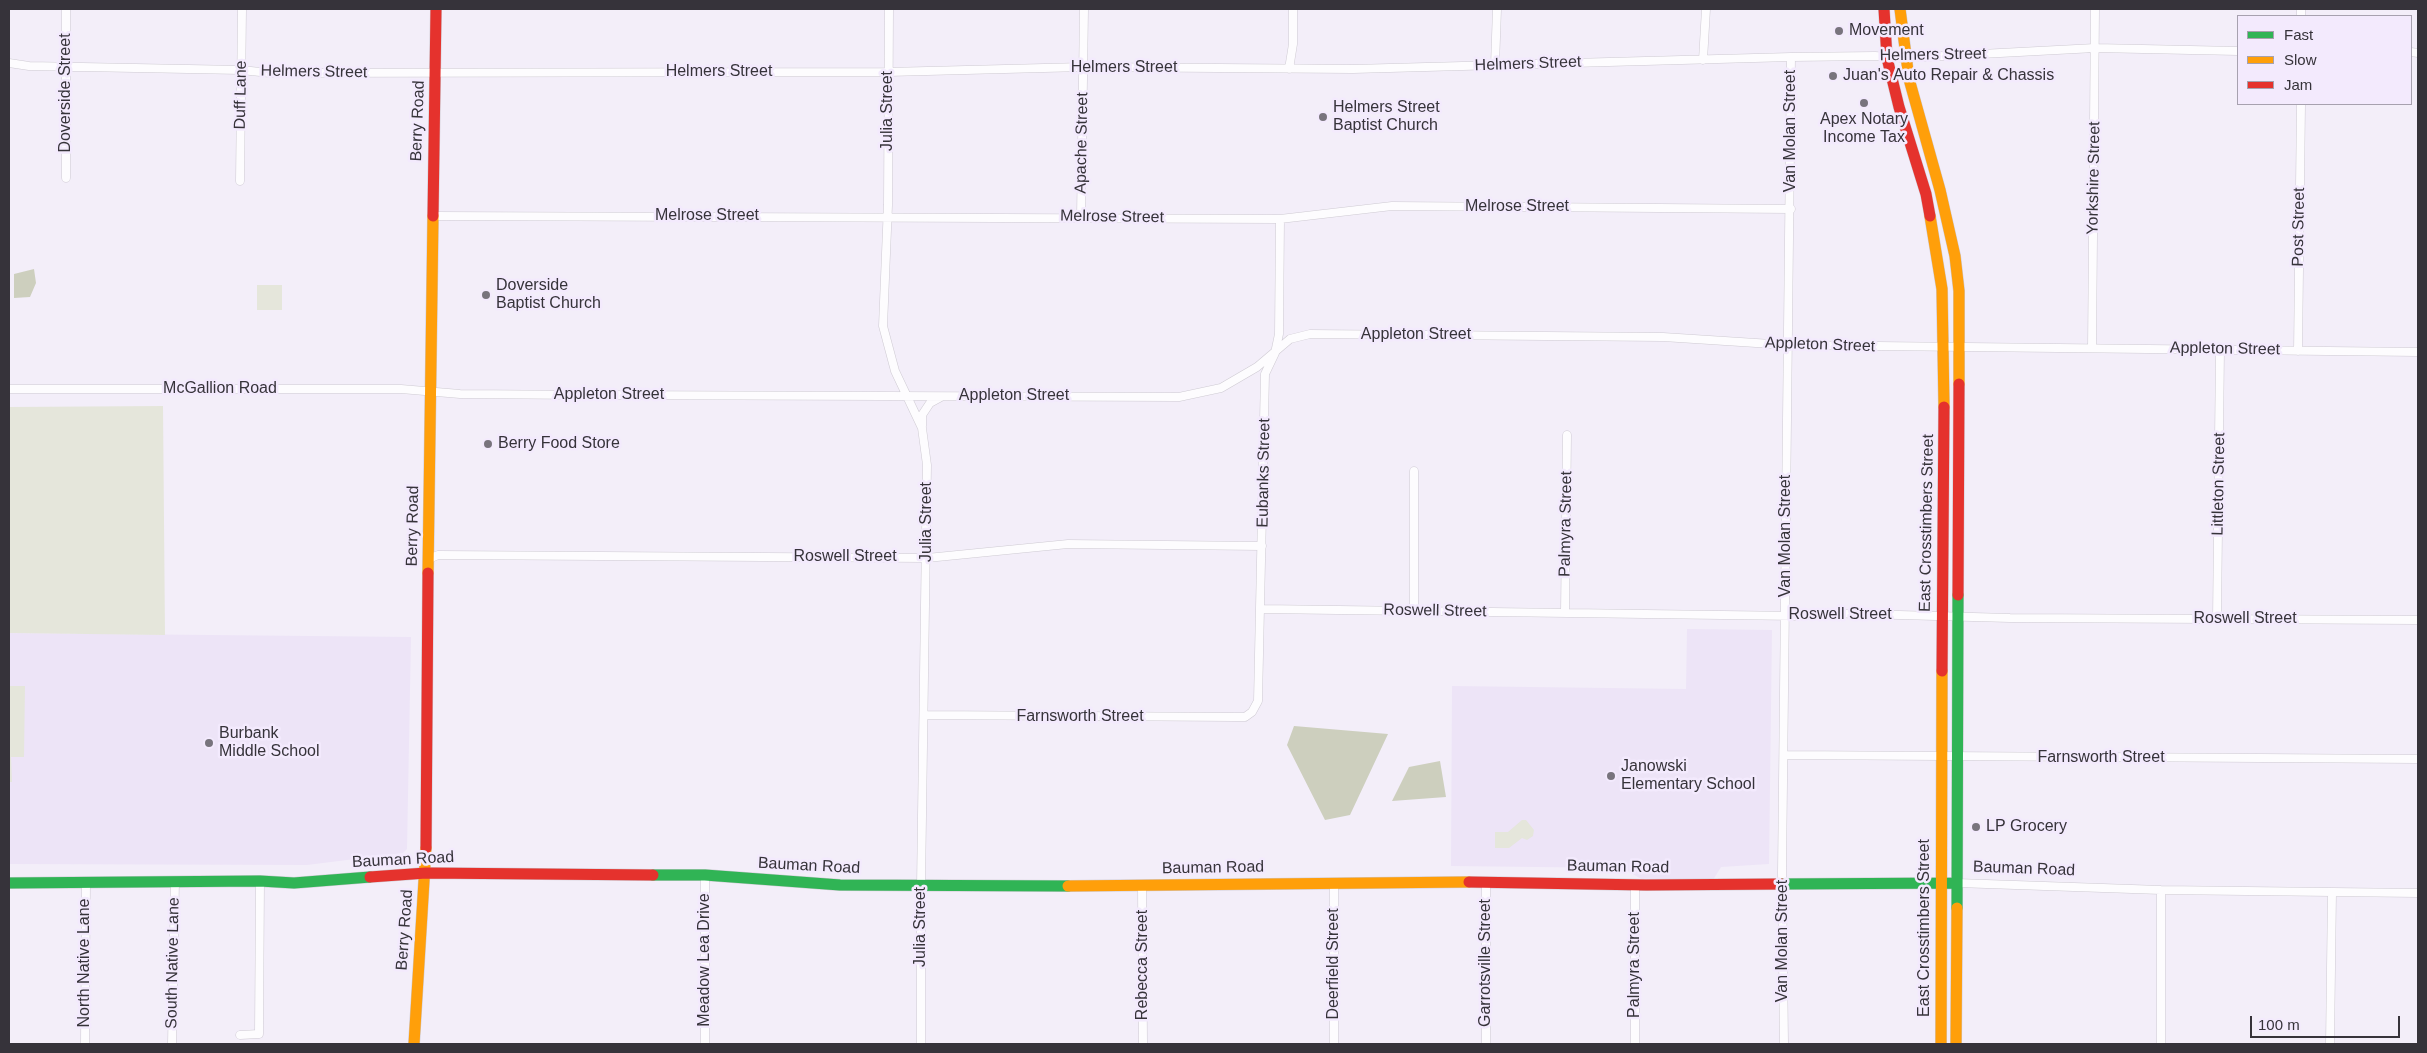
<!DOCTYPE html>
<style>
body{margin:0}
#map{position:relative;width:2427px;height:1053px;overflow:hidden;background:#f3eef9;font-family:Helvetica,sans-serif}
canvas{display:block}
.frame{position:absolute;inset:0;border:10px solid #36333a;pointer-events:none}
.legend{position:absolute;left:2237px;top:15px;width:175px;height:90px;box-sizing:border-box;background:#f3eafd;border:1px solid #a7a1af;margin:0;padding:6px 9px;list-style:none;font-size:15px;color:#36333a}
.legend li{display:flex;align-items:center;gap:10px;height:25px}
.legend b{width:25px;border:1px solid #a7a1af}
.scale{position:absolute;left:2250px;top:1016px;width:150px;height:22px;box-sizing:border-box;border:2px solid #36333a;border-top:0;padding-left:6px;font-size:15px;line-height:18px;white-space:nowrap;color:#36333a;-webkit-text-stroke:4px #f3eafd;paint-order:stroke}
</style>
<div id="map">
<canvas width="2427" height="1053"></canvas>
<div class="frame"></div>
<ul class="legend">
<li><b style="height:6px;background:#30b455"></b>Fast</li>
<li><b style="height:6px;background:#ff9f0a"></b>Slow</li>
<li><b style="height:6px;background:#e5322d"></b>Jam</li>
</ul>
<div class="scale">100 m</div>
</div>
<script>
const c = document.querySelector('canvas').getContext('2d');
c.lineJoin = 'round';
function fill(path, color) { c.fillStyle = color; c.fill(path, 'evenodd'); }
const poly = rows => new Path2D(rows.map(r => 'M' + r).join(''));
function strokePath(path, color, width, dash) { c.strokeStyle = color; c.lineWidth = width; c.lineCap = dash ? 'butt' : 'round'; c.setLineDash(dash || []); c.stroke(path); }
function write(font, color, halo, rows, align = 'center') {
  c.font = font + ' Helvetica,sans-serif'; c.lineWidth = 5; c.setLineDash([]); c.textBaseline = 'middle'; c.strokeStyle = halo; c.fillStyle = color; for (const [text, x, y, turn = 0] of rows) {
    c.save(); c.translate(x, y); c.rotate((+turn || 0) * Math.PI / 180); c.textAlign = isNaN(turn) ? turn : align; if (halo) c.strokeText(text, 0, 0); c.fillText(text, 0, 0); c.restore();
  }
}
const built = poly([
 [1687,629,1772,630,1769,864,1721,867,1713,880,1645,881,1622,868,1451,866,1452,686,1686,689],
 [9,633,411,637,407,849,403,853,307,865,9,864]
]);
const green = poly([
 [257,285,282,285,282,310,257,310],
 [163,406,165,635,9,633,9,407],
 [9,686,25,686,24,757,11,757,12,782,9,782],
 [1522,820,1526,820,1534,830,1533,836,1527,840,1522,838,1509,848,1495,848,1495,832,1508,832]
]);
const forest = poly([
 [34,269,36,283,30,297,14,298,14,274],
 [1294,726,1388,734,1350,815,1325,820,1287,745],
 [1440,761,1446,797,1392,801,1409,767]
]);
const street = poly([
 [889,9,888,205,883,326,895,371,922,428,927,465,921,886,921,1044],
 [2301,9,2301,16],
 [2411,52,2418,53],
 [1703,60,1706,9],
 [9,63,29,66,241,70,270,73,888,72,1083,67,1353,69,1791,57,1875,56,1905,58,2095,48,2238,51],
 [1495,65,1497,9],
 [1289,69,1293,44,1293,9],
 [66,178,66,9],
 [240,181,242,9],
 [433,216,1280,219,1392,206,1791,209],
 [1081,217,1084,9],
 [2092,348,2095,9],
 [2298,351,2301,104],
 [9,389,401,389,460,394,590,395,1179,397,1221,388,1257,367,1290,339,1310,334,1663,337,1787,345,2418,352],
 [922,426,922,415,930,403,941,397],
 [1414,471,1414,611],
 [429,559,438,555,927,558,1068,544,1262,546],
 [1261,609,1799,616,1825,613,2010,618,2418,620],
 [1565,613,1567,435],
 [2217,619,2220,349],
 [924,715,1236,717,1245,717,1252,712,1258,701,1265,374,1275,353,1279,334,1280,219],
 [1784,755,2418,759],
 [1334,883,1334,1044],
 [1957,883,2161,890,2418,893],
 [1142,886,1143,1044],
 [240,1035,259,1034,260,881],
 [85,1044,86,882],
 [172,1044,175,881],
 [705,1044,705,875],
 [1486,1044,1486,882],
 [1635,1044,1635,885],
 [1784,1044,1782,872,1791,57],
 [2161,1044,2161,890],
 [2330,1044,2332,892]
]);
const fast = poly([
 [653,875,705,875,840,885,1068,886],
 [9,883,260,881,294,883,370,877],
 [1782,884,1957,883],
 [1957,908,1958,595]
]);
const slow = poly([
 [1900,9,1909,79,1940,190,1955,256,1959,291,1959,384],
 [1930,216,1942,289,1944,407],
 [428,573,433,216],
 [1068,886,1469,882],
 [414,1044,426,848],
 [1941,1044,1942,671],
 [1956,1044,1957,908]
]);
const jam = poly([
 [1884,9,1887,58,1899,107,1926,194,1930,216],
 [433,216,436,9],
 [1958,595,1959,384],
 [1942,671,1944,407],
 [426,848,428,573],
 [370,877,426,873,653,875],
 [1469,882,1646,885,1782,884]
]);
const markers = [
 [1839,31,5,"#78747d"],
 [1833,76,5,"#78747d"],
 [1864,103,5,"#78747d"],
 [1323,117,5,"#78747d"],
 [486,295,5,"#78747d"],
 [488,444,5,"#78747d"],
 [209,743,5,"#78747d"],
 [1611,776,5,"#78747d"],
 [1976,827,5,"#78747d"]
];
const poiNames = [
 ["Movement",1849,31],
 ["Juan's Auto Repair & Chassis",1843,76],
 ["Helmers Street",1333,108],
 ["Baptist Church",1333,126],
 ["Apex Notary",1864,120,"center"],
 ["Income Tax",1864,138,"center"],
 ["Doverside",496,286],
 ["Baptist Church",496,304],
 ["Berry Food Store",498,444],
 ["Burbank",219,734],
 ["Middle School",219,752],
 ["Janowski",1621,767],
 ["Elementary School",1621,785],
 ["LP Grocery",1986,827]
];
const streetNames = [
 ["Helmers Street",1933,55,-1],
 ["Helmers Street",1528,64,-2],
 ["Helmers Street",1124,68],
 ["Helmers Street",314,72,1],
 ["Helmers Street",719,72],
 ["Doverside Street",66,93,-90],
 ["Duff Lane",241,95,-89],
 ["Julia Street",888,111,-90],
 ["Berry Road",418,121,-88],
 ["Van Molan Street",1791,131,-90],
 ["Apache Street",1082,143,-89],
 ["Yorkshire Street",2094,178,-89],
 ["Melrose Street",1517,207],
 ["Melrose Street",707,216],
 ["Melrose Street",1112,217,1],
 ["Post Street",2299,227,-89],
 ["Appleton Street",1416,335],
 ["Appleton Street",1820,345,2],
 ["Appleton Street",2225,349,1],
 ["McGallion Road",220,389],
 ["Appleton Street",609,395],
 ["Appleton Street",1014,396],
 ["Eubanks Street",1264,473,-89],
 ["Littleton Street",2219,484,-89],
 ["Julia Street",927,522,-90],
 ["East Crosstimbers Street",1927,523,-89],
 ["Palmyra Street",1566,524,-89],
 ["Berry Road",413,526,-89],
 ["Van Molan Street",1786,536,-90],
 ["Roswell Street",845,557],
 ["Roswell Street",1435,611,1],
 ["Roswell Street",1840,615],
 ["Roswell Street",2245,619],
 ["Farnsworth Street",1080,717],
 ["Farnsworth Street",2101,758],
 ["Bauman Road",403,860,-3],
 ["Bauman Road",809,866,3],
 ["Bauman Road",1618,867,1],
 ["Bauman Road",1213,868,-1],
 ["Bauman Road",2024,869,2],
 ["Julia Street",921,927,-90],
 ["East Crosstimbers Street",1925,928,-90],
 ["Berry Road",405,930,-86],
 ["Van Molan Street",1783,941,-90],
 ["Meadow Lea Drive",705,960,-90],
 ["North Native Lane",85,963,-90],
 ["South Native Lane",173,963,-89],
 ["Garrotsville Street",1486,963,-90],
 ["Deerfield Street",1334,964,-90],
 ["Rebecca Street",1143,965,-90],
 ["Palmyra Street",1635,965,-90]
];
fill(built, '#ede4f7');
fill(green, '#e5e6db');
fill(forest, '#cdcfbe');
strokePath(street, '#cecad2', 9);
strokePath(fast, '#cecad2', 12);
strokePath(slow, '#cecad2', 12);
strokePath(jam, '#cecad2', 12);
strokePath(street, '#fdfcfe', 8);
strokePath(fast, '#30b455', 11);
strokePath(slow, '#ff9f0a', 11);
strokePath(jam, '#e5322d', 11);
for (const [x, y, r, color] of markers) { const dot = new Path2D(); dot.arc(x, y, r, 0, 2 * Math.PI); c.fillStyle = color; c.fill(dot); strokePath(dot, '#f3eafd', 2); }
write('16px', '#36333a', '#f3eafd', poiNames, 'left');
write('16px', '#36333a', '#f3eafd', streetNames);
</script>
